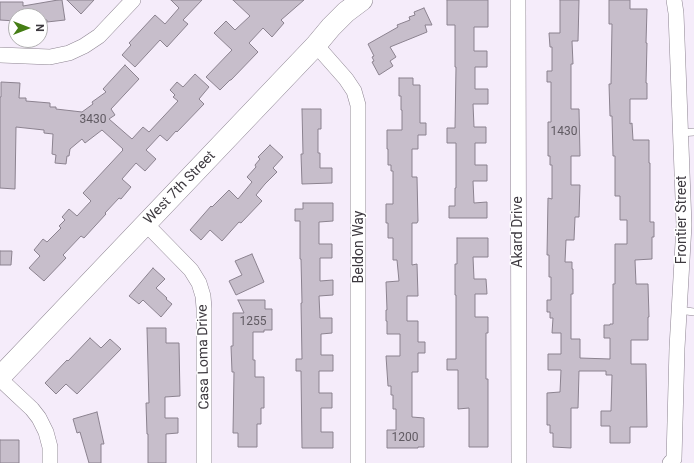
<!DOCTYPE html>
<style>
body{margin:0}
#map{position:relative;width:694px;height:463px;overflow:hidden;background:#f5ecfa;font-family:Roboto,sans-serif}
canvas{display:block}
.north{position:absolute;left:8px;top:8px;width:40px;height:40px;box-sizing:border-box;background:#fff;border:1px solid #b1b0b2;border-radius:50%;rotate:90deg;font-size:11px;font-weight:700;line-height:16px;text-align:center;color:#3d393f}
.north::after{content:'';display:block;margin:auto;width:14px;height:18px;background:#457e15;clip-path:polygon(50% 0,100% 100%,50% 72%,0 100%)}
</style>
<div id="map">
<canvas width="694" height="463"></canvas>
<div class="north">N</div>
</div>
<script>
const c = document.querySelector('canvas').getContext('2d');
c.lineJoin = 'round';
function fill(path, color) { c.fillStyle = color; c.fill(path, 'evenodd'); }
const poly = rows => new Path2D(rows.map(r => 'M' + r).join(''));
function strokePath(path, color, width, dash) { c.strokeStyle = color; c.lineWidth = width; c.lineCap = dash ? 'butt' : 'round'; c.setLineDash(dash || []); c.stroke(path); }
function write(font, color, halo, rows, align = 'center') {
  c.font = font + ' Roboto,sans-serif'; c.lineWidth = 3; c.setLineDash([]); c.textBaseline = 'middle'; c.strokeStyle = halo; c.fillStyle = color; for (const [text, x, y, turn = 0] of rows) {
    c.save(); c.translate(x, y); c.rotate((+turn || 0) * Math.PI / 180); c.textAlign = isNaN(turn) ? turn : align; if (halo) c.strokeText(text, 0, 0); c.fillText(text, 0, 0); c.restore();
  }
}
const building = poly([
 [58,0,62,0,65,20,47,22,47,20,40,21,40,16,16,16,16,21,0,20,0,2,23,2,23,6,58,0],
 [67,0,94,0,81,14,67,0],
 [171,0,202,0,183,20,188,24,167,47,160,40,135,67,122,55,131,45,129,43,155,15,165,24,179,8,171,0],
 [233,0,304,0,281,20,284,23,272,37,263,28,249,43,258,52,231,80,230,80,220,90,206,77,232,50,214,33,226,21,235,30,250,16,233,0],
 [447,0,488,0,488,27,474,27,474,51,487,51,487,67,475,67,475,89,488,89,488,104,473,104,474,127,486,127,486,143,475,143,475,165,487,165,487,181,473,181,474,203,487,202,487,218,449,218,449,206,455,206,455,188,456,188,456,143,447,143,447,128,455,128,456,67,455,67,455,25,447,25,447,0],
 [560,0,579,0,578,41,572,41,573,64,571,64,571,109,579,109,580,156,571,156,571,185,580,185,579,217,575,217,574,240,566,240,565,262,572,262,572,269,573,269,573,294,571,294,571,339,580,339,580,358,610,359,610,338,604,338,604,325,610,325,610,324,613,324,613,284,615,284,615,244,627,244,627,220,620,220,620,196,615,196,615,156,613,156,612,116,610,116,609,84,611,84,612,24,609,24,609,0,630,0,630,9,647,9,646,43,647,43,646,83,647,83,647,99,630,99,630,124,632,123,633,140,649,140,649,163,650,163,650,222,654,222,654,237,652,237,652,259,635,260,636,284,648,284,649,317,648,317,648,340,631,340,631,364,646,364,647,427,630,427,630,443,610,443,610,426,601,426,601,411,611,411,612,375,606,375,606,371,579,371,578,408,571,408,571,448,553,447,553,433,550,433,550,425,547,425,547,393,560,392,561,370,548,370,548,354,561,354,561,333,552,333,553,318,550,318,550,312,547,312,547,300,551,300,551,277,549,277,549,255,547,255,548,198,552,199,552,165,550,165,550,156,548,156,548,122,551,122,551,82,547,82,547,71,552,71,552,47,550,47,549,33,560,33,560,0],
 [424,8,432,25,425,25,427,32,390,47,396,57,390,61,393,66,379,75,372,62,374,61,372,57,374,56,368,44,398,27,397,25,410,20,409,17,415,15,414,12,424,8],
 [125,65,139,79,111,109,115,115,109,119,132,139,143,127,149,132,178,101,173,97,175,95,170,90,177,82,183,87,195,74,209,87,199,99,204,104,177,132,176,131,167,141,160,135,146,150,156,159,145,171,136,163,122,179,131,187,121,199,119,198,105,213,106,214,84,238,81,236,63,255,66,258,44,281,29,268,40,256,34,250,43,239,47,242,61,228,59,226,65,220,62,217,69,209,77,216,91,201,83,193,123,150,122,150,123,149,102,130,85,143,82,139,70,149,69,156,67,156,66,164,55,163,56,155,52,154,53,134,44,133,44,130,16,127,15,189,0,188,0,97,1,97,1,82,20,83,19,98,26,98,26,101,50,103,50,107,56,107,56,109,82,112,93,104,92,102,106,92,103,89,125,65],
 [399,78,413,78,413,85,420,85,420,123,426,123,426,135,418,135,418,149,412,149,412,177,417,177,418,221,417,223,412,223,412,265,417,264,418,296,407,296,407,321,418,321,418,342,425,342,425,353,418,353,418,372,412,372,412,417,424,418,424,447,418,447,418,448,387,448,387,430,396,430,396,409,393,409,393,395,391,395,391,386,388,386,386,356,400,356,400,334,387,334,387,321,386,321,386,310,387,310,386,282,399,281,397,260,393,260,393,238,388,238,388,223,386,223,386,204,393,204,393,171,391,171,391,165,388,165,388,149,387,149,387,130,402,130,402,110,401,110,401,96,399,96,399,78],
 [302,109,321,109,321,129,318,129,318,153,320,153,320,168,332,168,332,183,302,184,301,154,303,154,302,109],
 [270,145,283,157,273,168,277,172,265,184,256,195,262,201,241,223,239,222,222,241,210,230,201,240,190,230,211,206,212,207,229,190,238,199,252,182,247,177,256,167,255,165,260,159,258,157,270,145],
 [303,203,333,203,333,221,319,222,319,244,332,244,332,258,320,258,320,281,333,280,333,295,319,296,320,318,332,318,332,333,321,334,321,355,333,355,333,371,319,371,319,393,332,393,332,408,321,408,321,432,333,432,333,448,302,448,301,371,296,371,296,359,302,359,301,303,302,303,301,259,300,259,300,221,295,221,295,209,303,209,303,203],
 [457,238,488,238,488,257,473,257,474,279,486,279,487,294,475,294,475,317,488,317,488,333,486,333,486,379,488,379,488,447,469,447,469,408,458,409,458,370,447,370,447,359,456,359,456,295,455,295,455,264,457,264,457,238],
 [0,251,12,251,11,265,0,265,0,251],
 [252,254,264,282,236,295,229,281,242,275,235,261,252,254],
 [153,268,165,279,156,288,167,298,166,299,172,304,161,317,143,300,139,304,129,296,153,268],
 [238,300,265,300,265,309,272,309,272,330,264,330,264,332,253,332,253,360,255,360,255,377,264,377,264,408,261,408,261,424,257,424,257,447,238,447,238,433,233,433,234,372,232,372,231,346,233,346,233,313,244,313,238,300],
 [147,328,166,328,166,343,179,343,180,396,165,397,165,418,178,418,178,433,166,434,166,463,148,463,148,434,147,434,146,403,149,403,147,328],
 [90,338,101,348,110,339,121,349,77,394,66,384,56,394,45,383,67,360,68,361,90,338],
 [97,412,104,444,101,444,101,463,89,463,80,432,77,433,73,419,97,412],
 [0,440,19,440,19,463,0,463,0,440]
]);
const service = poly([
 [680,133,694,132],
 [679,310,694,312]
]);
const minor = poly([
 [518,0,519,463],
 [316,45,346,79,354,91,358,105,358,463],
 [0,55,50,57,69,53,84,46,99,36,133,0],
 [146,224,191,270,199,283,203,296,204,308,204,463],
 [0,379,32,409,39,418,46,432,50,447,50,463],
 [670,463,674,459,677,348,684,225,676,13,674,0]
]);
const secondary = poly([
 [0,377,316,45,331,27,346,12,362,0]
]);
const numberNames = [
 ["3430",93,120],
 ["1430",564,132],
 ["1255",253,322],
 ["1200",405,438]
];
const streetNames = [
 ["West 7th Street",180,188,-46],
 ["Frontier Street",682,220,-90],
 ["Akard Drive",518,232,-90],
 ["Beldon Way",359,247,-90],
 ["Casa Loma Drive",204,357,-91]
];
fill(building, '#c7becb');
strokePath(building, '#8b828f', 1);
strokePath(service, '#8d8491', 8);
strokePath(minor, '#8d8491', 16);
strokePath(secondary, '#8d8491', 22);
strokePath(service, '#fff', 7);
strokePath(minor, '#fff', 15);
strokePath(secondary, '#fff', 21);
write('12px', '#605a62', null, numberNames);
write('14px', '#3d393f', '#fff', streetNames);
</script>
